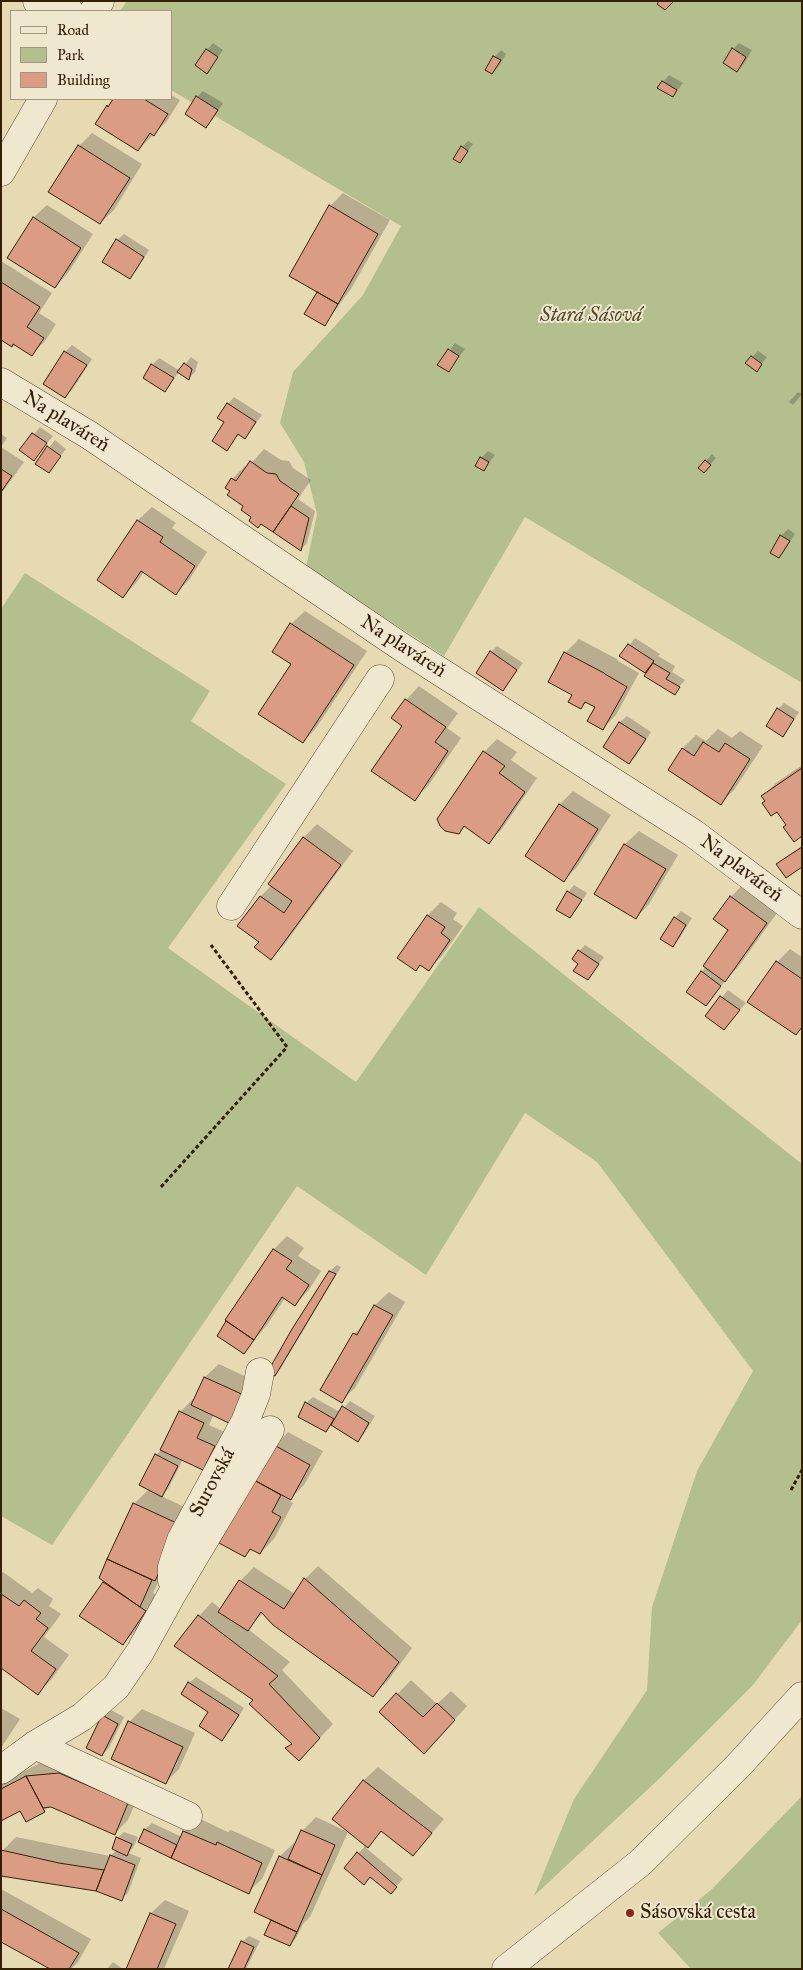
<!DOCTYPE html>
<meta charset="utf-8">
<style>
body{margin:0}
#map{position:relative;width:803px;height:1970px;overflow:hidden;background:#e6dab3;font-family:"IM FELL Great Primer",serif}
canvas{display:block}
.frame{position:absolute;inset:0;border:2px solid #352006;pointer-events:none}
.legend{position:absolute;left:10px;top:10px;width:162px;height:90px;box-sizing:border-box;background:#efe7ce;border:1px solid #a5977e;margin:0;padding:6px 9px;list-style:none;font-size:15px;color:#352006}
.legend li{display:flex;align-items:center;gap:10px;height:25px}
.legend b{width:25px;border:1px solid #a5977e}
</style>
<div id="map">
<canvas width="803" height="1970"></canvas>
<div class="frame"></div>
<ul class="legend">
<li><b style="height:6px;background:#efe7ce"></b>Road</li>
<li><b style="height:14px;background:#b3c08e"></b>Park</li>
<li><b style="height:14px;background:#da9d83"></b>Building</li>
</ul>
</div>
<script>
const c = document.querySelector('canvas').getContext('2d');
c.lineJoin = 'round';
function fill(path, color) { c.fillStyle = color; c.fill(path, 'evenodd'); }
const poly = rows => new Path2D(rows.map(r => 'M' + r).join(''));
function strokePath(path, color, width, dash) { c.strokeStyle = color; c.lineWidth = width; c.lineCap = dash ? 'butt' : 'round'; c.setLineDash(dash || []); c.stroke(path); }
function write(font, color, halo, rows, align = 'center') {
  c.font = font + ' "IM FELL Great Primer",serif'; c.lineWidth = 4; c.setLineDash([]); c.textBaseline = 'middle'; c.strokeStyle = halo; c.fillStyle = color; for (const [text, x, y, turn = 0] of rows) {
    c.save(); c.translate(x, y); c.rotate((+turn || 0) * Math.PI / 180); c.textAlign = isNaN(turn) ? turn : align; if (halo) c.strokeText(text, 0, 0); c.fillText(text, 0, 0); c.restore();
  }
}
const green = poly([
 [127,1,802,1,802,683,525,517,444,656,306,567,317,514,304,462,280,423,293,372,363,295,401,226,171,90,171,11,120,11],
 [25,573,210,691,191,721,286,784,168,948,356,1082,479,907,802,1164,802,1620,753,1685,661,1777,534,1896,574,1799,647,1690,652,1607,697,1471,753,1371,597,1162,525,1113,426,1275,297,1186,52,1545,1,1516,1,609],
 [802,1796,802,1969,691,1969,658,1933,712,1889]
]);
const shadow = poly([
 [213,43,223,50,207,72,207,50],
 [739,43,752,50,744,64,737,70,733,49],
 [501,50,506,54,499,66,492,73,494,57],
 [669,75,683,83,673,96,663,82],
 [203,91,223,103,213,119,206,126,197,97],
 [171,95,180,100,167,121,138,150,97,124,114,99,171,99],
 [92,133,142,164,114,210,100,223,79,146],
 [468,141,473,144,460,162,462,147],
 [343,193,390,220,351,289,325,324,319,292,330,206],
 [47,205,93,234,68,273,55,287,33,218],
 [124,234,149,250,136,271,130,278,117,240],
 [1,261,52,293,39,313,56,324,45,341,32,354,14,343,1,339],
 [455,343,465,349,448,371,439,365],
 [72,345,92,359,72,390,65,397,44,384,65,352],
 [758,351,767,357,757,370,752,357],
 [191,357,198,362,195,372,189,378,179,372,165,390,152,365,159,358,180,371],
 [798,392,802,394,793,405,789,402],
 [234,397,262,415,245,438,239,434,226,449,226,422,228,404],
 [40,427,53,436,33,460,21,450],
 [1,434,7,438,1,447],
 [55,440,66,449,48,472,37,463],
 [1,447,24,462,1,494],
 [264,449,281,460,289,461,293,468,311,480,298,499,315,511,307,543,301,549,253,517,232,491,232,479,245,466,248,467],
 [488,451,495,455,484,469,481,458],
 [712,454,716,458,710,465,706,461],
 [152,507,176,523,172,528,207,552,189,580,176,593,144,572,136,583,123,597,98,580,138,520],
 [788,529,795,534,785,550,779,557,781,536],
 [305,611,367,651,316,728,303,742,293,664,291,624],
 [635,638,660,654,658,656,675,666,672,672,685,680,674,693,621,656],
 [579,639,617,659,618,661,639,673,616,715,603,728,597,707,587,701,581,707,574,695,565,653],
 [497,646,523,663,503,690,491,652],
 [419,686,458,713,447,728,461,738,428,786,414,799,404,725,406,700],
 [784,703,799,712,789,728,782,735,778,709],
 [627,716,651,732,636,756,629,763,605,746,620,722],
 [718,729,732,738,740,731,763,746,734,790,721,803,683,748,696,735,706,741],
 [497,739,517,752,511,760,537,778,502,829,489,842,465,825,458,832,484,752],
 [802,765,802,834,787,824,778,810,763,796,776,783],
 [573,791,611,815,577,867,564,880,527,856,560,804],
 [317,824,353,851,284,945,271,958,260,942,239,926,261,896,272,885,270,884,304,837],
 [639,831,678,855,649,904,636,918,596,893,625,844],
 [802,846,802,866,778,865,784,858],
 [744,883,780,909,738,967,725,981,706,1005,702,972,730,930,715,919,731,897],
 [574,885,587,893,576,910,570,917,568,892],
 [441,902,457,913,453,919,463,926,442,956,429,969,421,964,416,969,399,957,428,915],
 [681,911,692,918,679,939,673,945,675,918],
 [585,945,604,957,588,979,580,963,579,951],
 [790,949,802,957,802,1027,777,962],
 [728,990,746,1003,724,1029,707,1016],
 [287,1236,304,1248,298,1256,321,1271,308,1291,295,1304,285,1298,267,1325,244,1352,226,1320,274,1249],
 [337,1265,341,1267,281,1368,274,1375,293,1329,330,1271],
 [389,1292,405,1302,355,1388,341,1401,354,1334,365,1323,375,1305],
 [219,1364,259,1383,214,1414,209,1425,227,1433,216,1455,203,1468,183,1459,168,1489,161,1496,193,1511,153,1593,159,1597,136,1630,123,1644,81,1616,105,1581,100,1578,134,1504,149,1489,156,1455,162,1449,180,1412,193,1399,195,1400,205,1377],
 [313,1397,340,1412,350,1401,375,1416,364,1434,358,1440,332,1425,326,1431,306,1403],
 [288,1432,323,1451,304,1485,289,1500,293,1503,274,1539,260,1553,251,1548,245,1555,221,1542,275,1445],
 [318,1566,412,1648,387,1682,373,1695,263,1613,248,1629,290,1662,282,1670,333,1724,312,1746,287,1748,292,1742,255,1699,199,1616,212,1602,221,1609,240,1581,254,1567,295,1594,305,1579],
 [3,1572,32,1593,38,1588,53,1599,49,1606,61,1614,44,1637,69,1655,51,1680,38,1693,1,1667,1,1574],
 [196,1677,244,1708,228,1733,222,1739,210,1712,189,1683],
 [411,1680,437,1704,451,1691,467,1706,437,1739,380,1712],
 [1,1708,20,1719,1,1748],
 [109,1709,124,1717,109,1748,102,1755,103,1716],
 [142,1709,195,1733,179,1769,166,1782,129,1722],
 [73,1760,141,1790,128,1820,115,1833,49,1806,44,1811,21,1809,1,1820,1,1783,40,1763],
 [378,1767,444,1819,413,1855,383,1830,366,1848,403,1879,391,1892,371,1876,346,1867,366,1845,334,1819,364,1780],
 [316,1817,348,1832,310,1917,303,1924,296,1938,290,1945,266,1934,273,1920,255,1911,280,1856,294,1843,296,1844,302,1831],
 [198,1818,228,1832,231,1830,275,1850,262,1879,248,1892,139,1842,145,1829,152,1823,182,1837,185,1831],
 [124,1832,138,1837,133,1848,128,1853,141,1858,128,1893,121,1899,96,1890,1,1874,2,1851,16,1837,110,1856,117,1850,117,1838],
 [1,1889,91,1939,78,1962,71,1969,53,1969,1,1940],
 [165,1900,189,1911,164,1969,127,1969,151,1913],
 [249,1936,260,1941,246,1969,230,1969,242,1942],
 [113,1962,123,1969,107,1969]
]);
const building = poly([
 [659,1,672,1,673,2,665,10,657,4,659,1],
 [732,48,746,57,737,72,723,63,732,48],
 [206,49,218,57,207,74,195,65,206,49],
 [493,56,501,60,492,74,485,70,493,56],
 [662,81,677,90,673,97,657,88,662,81],
 [196,96,218,110,206,128,185,114,196,96],
 [113,99,144,99,168,114,154,136,150,133,138,151,95,124,107,105,108,107,113,99],
 [78,145,130,178,100,224,48,192,78,145],
 [461,146,468,151,460,163,453,159,461,146],
 [329,205,378,234,338,304,289,276,329,205],
 [33,217,81,248,55,288,7,258,33,217],
 [116,239,144,257,130,279,102,262,116,239],
 [1,282,40,307,27,327,44,338,32,356,13,344,12,347,1,340,1,282],
 [317,292,338,304,325,326,304,314,317,292],
 [448,349,459,356,449,372,437,365,448,349],
 [64,351,87,365,65,398,43,384,64,351],
 [751,356,762,364,757,372,745,363,751,356],
 [184,363,192,369,189,380,177,372,184,363],
 [151,364,174,378,165,392,143,378,151,364],
 [227,403,256,422,245,439,238,434,227,451,212,441,224,422,217,418,227,403],
 [32,433,47,443,34,461,19,450,32,433],
 [47,446,61,456,49,473,35,464,47,446],
 [480,457,489,462,484,471,475,466,480,457],
 [705,460,711,465,704,473,698,468,705,460],
 [250,461,267,473,276,474,280,481,299,494,273,532,261,524,258,528,249,521,251,517,241,510,243,506,227,495,230,491,225,488,231,478,236,481,250,461],
 [1,469,12,476,1,492,1,469],
 [291,506,309,518,301,551,273,532,291,506],
 [137,520,163,537,160,542,195,566,176,595,141,571,123,598,97,580,137,520],
 [780,535,790,541,779,558,770,553,780,535],
 [290,623,354,665,303,743,258,714,291,664,272,652,290,623],
 [628,644,654,661,645,673,619,656,628,644],
 [490,651,517,670,503,691,476,673,490,651],
 [564,652,604,673,605,674,627,687,603,730,587,721,595,707,585,702,581,709,568,702,572,695,548,682,564,652],
 [653,663,670,673,666,679,680,687,675,695,644,676,653,663],
 [405,699,446,727,435,742,448,751,415,801,371,771,402,726,391,718,405,699],
 [777,708,794,719,783,737,766,726,777,708],
 [619,722,646,739,629,764,603,747,619,722],
 [703,742,719,752,725,743,750,759,721,805,668,770,682,748,694,756,703,742],
 [483,751,505,766,499,773,525,792,489,844,464,826,459,834,445,831,440,826,437,819,483,751],
 [802,768,802,836,794,842,783,827,786,825,777,812,771,816,762,803,765,801,761,796,802,768],
 [559,804,598,829,564,882,525,856,559,804],
 [303,837,341,865,271,960,254,947,259,942,237,926,260,896,284,913,292,901,268,884,303,837],
 [624,844,666,869,636,919,594,894,624,844],
 [802,847,802,867,786,878,776,864,802,847],
 [567,891,582,900,570,918,556,910,567,891],
 [730,896,767,923,725,982,703,966,728,930,713,919,730,896],
 [427,915,445,927,441,933,450,940,429,971,420,965,416,971,397,958,427,915],
 [674,917,686,925,673,947,660,939,674,917],
 [578,950,599,964,588,980,573,971,578,964,572,959,578,950],
 [776,961,802,979,802,1027,796,1035,747,1002,776,961],
 [701,971,721,986,706,1006,686,992,701,971],
 [720,996,740,1010,724,1030,705,1016,720,996],
 [273,1249,292,1261,286,1269,309,1285,295,1306,282,1297,254,1340,225,1320,273,1249],
 [329,1271,336,1274,275,1376,267,1373,292,1329,329,1271],
 [374,1305,393,1315,342,1403,320,1390,353,1333,357,1335,374,1305],
 [226,1321,254,1340,244,1354,217,1336,226,1321],
 [204,1377,246,1396,233,1425,191,1405,204,1377],
 [305,1402,334,1419,326,1432,298,1417,305,1402],
 [342,1406,369,1423,358,1442,331,1425,342,1406],
 [179,1411,204,1423,197,1438,215,1446,203,1470,160,1450,179,1411],
 [274,1445,310,1465,291,1500,254,1480,274,1445],
 [155,1454,178,1466,162,1497,139,1485,155,1454],
 [254,1480,281,1495,272,1512,281,1517,260,1554,250,1549,245,1557,219,1543,254,1480],
 [133,1503,181,1525,155,1581,107,1559,133,1503],
 [107,1559,152,1580,140,1607,99,1578,107,1559],
 [304,1578,399,1662,373,1697,273,1625,261,1612,248,1631,218,1612,239,1580,284,1609,304,1578],
 [103,1582,146,1611,123,1645,79,1616,103,1582],
 [1,1594,19,1606,24,1600,41,1613,36,1619,48,1628,31,1651,56,1669,38,1695,1,1668,1,1594],
 [198,1615,278,1676,269,1684,320,1738,299,1761,285,1748,292,1744,249,1704,253,1700,174,1646,198,1615],
 [188,1682,239,1715,222,1741,199,1726,208,1712,181,1694,188,1682],
 [396,1693,423,1717,437,1703,455,1720,424,1754,379,1712,396,1693],
 [102,1715,118,1724,102,1756,86,1748,102,1715],
 [128,1721,183,1747,166,1784,111,1759,128,1721],
 [59,1773,128,1803,115,1835,51,1807,43,1808,26,1776,59,1773],
 [26,1776,45,1812,26,1822,20,1811,1,1821,1,1789,26,1776],
 [363,1780,432,1833,413,1856,381,1831,368,1848,332,1819,363,1780],
 [144,1829,177,1845,171,1858,138,1842,144,1829],
 [301,1830,335,1845,322,1875,288,1859,301,1830],
 [183,1831,216,1845,217,1842,262,1863,249,1894,171,1858,183,1831],
 [116,1837,132,1844,127,1856,112,1849,116,1837],
 [1,1850,59,1863,104,1870,96,1891,1,1876,1,1850],
 [357,1852,397,1887,391,1894,370,1877,364,1885,344,1868,357,1852],
 [110,1855,135,1865,122,1901,96,1891,110,1855],
 [279,1856,322,1875,297,1932,254,1912,279,1856],
 [1,1909,79,1953,69,1969,50,1969,1,1942,1,1909],
 [150,1913,176,1924,157,1969,126,1969,150,1913],
 [271,1920,297,1932,290,1946,264,1935,271,1920],
 [241,1941,254,1947,244,1969,228,1969,241,1941]
]);
const path = poly([
 [161,1187,287,1047,211,945],
 [791,1490,802,1470]
]);
const minor = poly([
 [37,1,69,11],
 [94,11,100,1],
 [1,172,43,99],
 [1,382,89,435,403,648,693,833,802,915],
 [231,906,380,679],
 [172,1580,172,1567,181,1540,245,1422,256,1394,260,1372],
 [35,1745,188,1816],
 [1,1770,35,1745,82,1717,116,1687,140,1652,172,1594,270,1430],
 [506,1969,640,1863,738,1766,802,1696]
]);
const markers = [
 [630,1913,5,"#8f2418"]
];
const parkNames = [
 ["Stará Sásová",591,316]
];
const streetNames = [
 ["Na plaváreň",66,422,32],
 ["Na plaváreň",403,647,33],
 ["Na plaváreň",741,869,37],
 ["Surovská",213,1483,-62]
];
const poiNames = [
 ["Sásovská cesta",640,1913]
];
fill(green, '#b3c08e');
fill(shadow, '#0003');
fill(building, '#da9d83');
strokePath(building, '#352006', 1);
strokePath(minor, '#614e31', 29);
strokePath(path, '#352006', 3, [4, 2.5]);
strokePath(minor, '#efe7ce', 28);
for (const [x, y, r, color] of markers) { const dot = new Path2D(); dot.arc(x, y, r, 0, 2 * Math.PI); c.fillStyle = color; c.fill(dot); strokePath(dot, '#efe7ce', 2); }
write('italic 20px', '#544828', '#efe7ce', parkNames);
write('20px', '#352006', '#efe7ce', streetNames);
write('20px', '#352006', '#efe7ce', poiNames, 'left');
</script>
